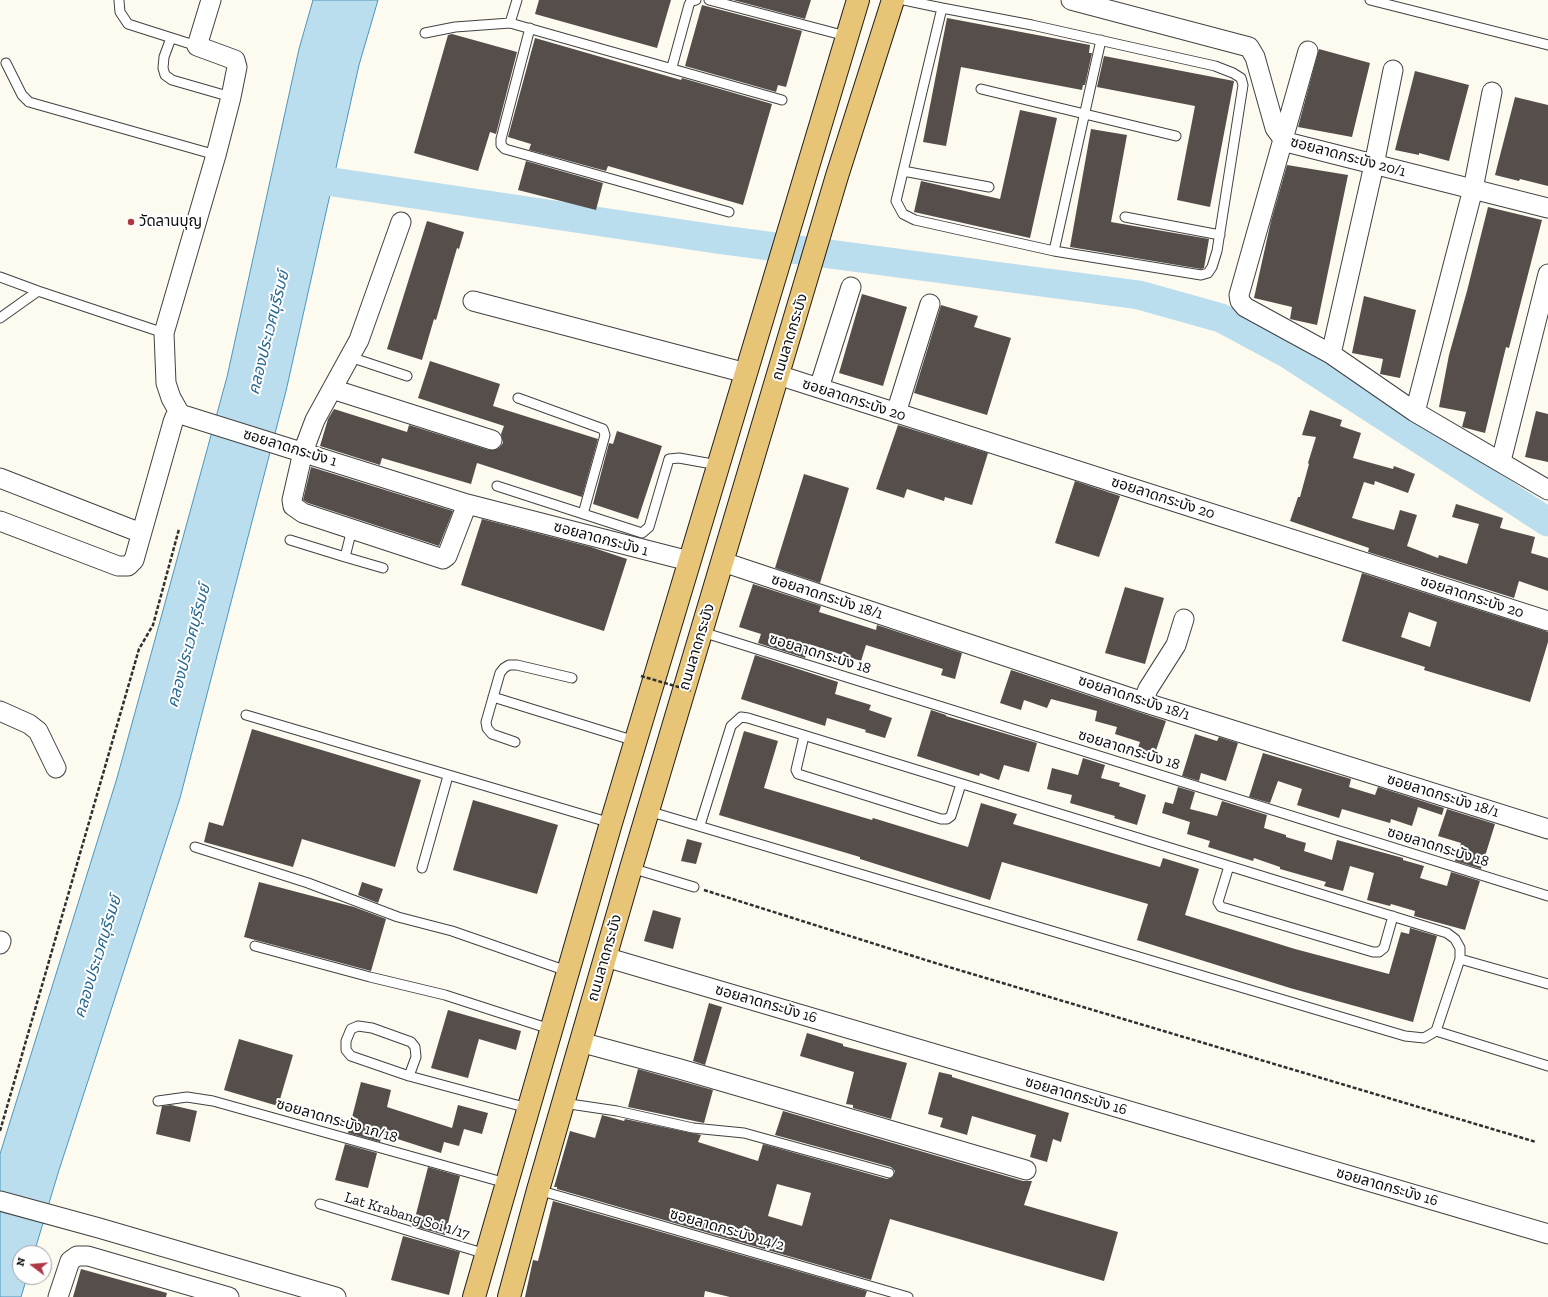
<!DOCTYPE html>
<meta charset="utf-8">
<style>
body{margin:0}
#map{position:relative;width:1548px;height:1297px;overflow:hidden;background:#fdfaf0;font-family:"Zilla Slab",serif}
canvas{display:block}
.north{position:absolute;left:12px;top:1245px;width:40px;height:40px;box-sizing:border-box;background:#fff;border:1px solid #9f9f9f;border-radius:50%;rotate:286deg;font-size:11px;font-weight:700;line-height:16px;text-align:center;color:#0e0e0e}
.north::after{content:'';display:block;margin:auto;width:14px;height:18px;background:#ad3743;clip-path:polygon(50% 0,100% 100%,50% 72%,0 100%)}
</style>
<div id="map">
<canvas width="1548" height="1297"></canvas>
<div class="north">N</div>
</div>
<script>
const c = document.querySelector('canvas').getContext('2d');
c.lineJoin = 'round';
function fill(path, color) { c.fillStyle = color; c.fill(path, 'evenodd'); }
const poly = rows => new Path2D(rows.map(r => 'M' + r).join(''));
function strokePath(path, color, width, dash) { c.strokeStyle = color; c.lineWidth = width; c.lineCap = dash ? 'butt' : 'round'; c.setLineDash(dash || []); c.stroke(path); }
function write(font, color, halo, rows, align = 'center') {
  c.font = font + ' "Zilla Slab","Noto Sans Thai",serif'; c.lineWidth = 4; c.setLineDash([]); c.textBaseline = 'middle'; c.strokeStyle = halo; c.fillStyle = color; for (const [text, x, y, turn = 0] of rows) {
    c.save(); c.translate(x, y); c.rotate((+turn || 0) * Math.PI / 180); c.textAlign = isNaN(turn) ? turn : align; if (halo) c.strokeText(text, 0, 0); c.fillText(text, 0, 0); c.restore();
  }
}
const water = poly([
 [313,0,378,0,359,65,286,391,180,798,59,1170,34,1253,20,1253,20,1277,27,1277,21,1297,0,1297,0,1154,117,778,227,377,299,49,313,0]
]);
const river = poly([
 [306,178,716,239,1139,295,1221,318,1288,354,1548,522]
]);
const building = poly([
 [539,0,671,0,657,48,535,14],
 [733,0,811,0,805,19],
 [702,5,802,31,786,87,778,85,776,92,685,66],
 [947,18,1090,45,1089,53,1092,53,1085,85,1083,85,1082,90,961,67,946,146,923,142],
 [452,34,517,52,496,134,490,132,478,171,414,153,448,35],
 [535,38,681,80,682,78,772,104,743,205,608,166,606,171,529,150,531,144,508,137],
 [1319,49,1370,63,1352,137,1298,127],
 [1104,56,1234,81,1210,207,1177,200,1195,106,1097,87],
 [1415,71,1469,85,1449,161,1419,153,1419,155,1395,150],
 [1515,97,1548,105,1548,186,1520,179,1519,181,1495,175],
 [1020,110,1057,118,1030,238,914,212,921,181,1000,199],
 [1091,129,1127,135,1111,222,1209,239,1204,268,1201,269,1070,247],
 [526,161,603,183,596,210,518,190],
 [1287,165,1348,175,1317,325,1290,319,1292,307,1254,298,1271,221],
 [1488,207,1542,220,1509,348,1506,347,1485,433,1462,427,1466,412,1439,407,1449,355,1467,291],
 [427,221,464,232,459,249,457,248,436,320,434,319,422,360,387,349],
 [862,294,907,307,883,386,839,373],
 [1364,296,1416,310,1400,378,1380,374,1383,359,1352,353],
 [941,305,978,316,974,327,1011,338,987,415,914,393],
 [430,361,500,384,493,406,598,439,582,497,477,463,471,484,382,458,380,465,320,446,328,419,334,409,407,432,409,425,489,450,499,448,503,443,501,434,504,426,418,398],
 [1310,410,1342,420,1340,426,1361,433,1353,458,1393,469,1394,466,1415,474,1408,493,1375,481,1374,485,1364,482,1352,518,1394,530,1400,510,1417,515,1407,546,1438,558,1439,555,1467,564,1479,524,1452,517,1456,504,1503,518,1500,528,1535,537,1531,553,1548,558,1548,591,1519,581,1514,598,1368,552,1369,548,1290,521,1298,497,1300,497,1309,464,1308,463,1316,437,1302,435],
 [1536,411,1548,414,1548,462,1525,457],
 [898,425,988,453,972,505,945,497,944,501,907,489,904,498,876,489],
 [617,431,662,446,638,519,593,504,609,443,613,444],
 [311,467,453,511,439,546,308,503,303,500],
 [804,474,849,488,820,583,775,568],
 [1075,481,1120,496,1099,557,1055,543],
 [482,519,591,547,627,559,604,631,461,585],
 [1362,573,1548,632,1548,642,1530,702,1424,670,1425,667,1342,641],
 [1409,612,1437,622,1430,647,1401,637],
 [753,584,821,606,819,612,876,630,877,625,962,653,955,679,941,675,943,669,866,645,861,661,809,644,805,658,758,643,761,634,739,627],
 [1125,587,1164,598,1145,664,1105,653],
 [755,655,838,682,835,694,871,705,869,710,892,718,885,738,865,732,866,730,827,718,825,726,741,699],
 [1011,670,1166,721,1153,759,1136,753,1140,742,1115,734,1117,727,1095,721,1097,711,1051,699,1047,708,1024,700,1021,710,1000,703],
 [931,710,946,715,946,716,1037,743,1029,772,1004,765,999,780,980,773,979,776,917,756],
 [252,729,421,780,395,867,302,839,293,867,204,842,209,822,223,826],
 [744,731,778,741,764,788,872,820,873,818,968,847,981,803,1017,814,1013,824,1160,867,1163,858,1199,869,1185,915,1295,949,1389,974,1401,932,1409,934,1410,928,1437,936,1413,1022,1290,988,1137,940,1148,904,1002,862,990,900,860,859,860,857,719,815],
 [1195,734,1217,741,1219,737,1238,743,1226,781,1201,773,1199,781,1182,776],
 [1263,753,1351,779,1349,787,1375,795,1378,787,1444,808,1442,815,1418,807,1412,826,1391,819,1390,823,1342,809,1339,818,1297,805,1302,789,1278,781,1270,803,1249,797],
 [1083,758,1105,765,1101,778,1120,783,1119,786,1146,795,1137,825,1114,818,1115,816,1070,803,1072,795,1047,789,1052,768,1078,775],
 [1178,787,1195,792,1190,809,1217,816,1222,801,1267,815,1264,828,1286,835,1286,837,1306,843,1304,851,1332,860,1337,840,1403,858,1403,860,1424,866,1420,878,1447,886,1451,872,1480,881,1465,930,1414,916,1415,911,1391,904,1390,906,1367,900,1374,873,1350,866,1343,891,1324,886,1326,882,1280,869,1280,867,1254,858,1253,861,1208,847,1210,841,1187,834,1190,822,1162,813,1165,802,1173,804],
 [473,800,558,825,537,894,453,870],
 [1447,809,1495,824,1481,869,1455,861,1461,843,1438,836],
 [687,839,702,843,696,864,681,861],
 [259,882,354,907,386,919,371,971,244,937],
 [362,882,383,889,378,903,358,895],
 [653,910,681,918,673,949,644,941],
 [709,1003,722,1007,705,1065,693,1061],
 [448,1010,521,1031,516,1050,479,1039,468,1078,431,1068],
 [807,1033,843,1044,843,1046,907,1063,891,1119,853,1108,853,1105,846,1104,854,1072,800,1056],
 [239,1039,293,1055,278,1106,224,1090],
 [638,1069,713,1090,704,1123,628,1107],
 [939,1072,952,1075,952,1077,1069,1113,1061,1142,1053,1139,1047,1162,1030,1157,1036,1135,972,1116,967,1135,940,1127,943,1118,928,1114],
 [361,1082,391,1090,387,1107,452,1128,458,1105,488,1113,482,1134,464,1129,459,1146,444,1142,441,1153,382,1134,380,1142,348,1133],
 [171,1105,197,1111,190,1142,156,1134,162,1106],
 [783,1111,1023,1181,1032,1181,1024,1205,1118,1232,1104,1281,890,1219,871,1280,557,1189,557,1187,554,1187,570,1131,595,1138,602,1115,624,1121,625,1119,701,1135,698,1142,758,1161,763,1144,887,1179,893,1177,895,1171,891,1167,775,1135],
 [777,1184,811,1193,802,1226,768,1216],
 [345,1144,377,1153,368,1188,335,1180],
 [428,1167,460,1176,445,1235,413,1226],
 [553,1201,867,1291,865,1297,730,1297,705,1291,704,1297,525,1297,533,1260,538,1261],
 [403,1236,460,1252,449,1295,391,1280],
 [81,1269,167,1293,166,1297,73,1297]
]);
const path = poly([
 [704,890,932,962,1536,1142],
 [0,1131,139,649,153,625,179,529]
]);
const service = poly([
 [709,0,846,36],
 [904,0,942,8],
 [1370,0,1548,45],
 [119,1,120,12,128,24,197,46],
 [942,8,1032,25,1215,66,1233,73,1241,78,1243,85,1217,251,1212,267,1208,273,1201,275,1054,251,915,220,903,214,896,201,942,8],
 [510,23,517,0],
 [530,28,501,139,501,145,505,149,729,212],
 [425,33,455,27,510,23,782,100],
 [171,38,164,57,163,68,165,75,172,80,231,97],
 [6,63,22,95,29,102,216,155],
 [672,67,689,5,691,1,696,0],
 [981,89,1176,136],
 [903,171,989,187],
 [1125,217,1220,235],
 [1054,251,1101,40],
 [0,277,38,291,164,333],
 [0,318,38,291],
 [350,357,407,376],
 [518,398,603,429,605,435,583,514],
 [497,486,642,533,649,527,669,459,679,458,718,465],
 [352,529,345,557,383,568],
 [290,540,345,557],
 [702,632,1548,896],
 [493,697,635,741],
 [246,715,611,823],
 [804,736,796,770,798,774,941,819,947,819,951,816,961,784],
 [515,742,492,734,487,728,486,722,500,673,504,668,509,665,517,665,572,678],
 [648,811,1405,1036,1424,1038,1436,1031,1460,959,1460,948,1455,939,1447,933,748,718,741,717,731,726,700,825],
 [195,847,308,883,398,917,452,931,567,971],
 [1229,866,1218,902,1221,907,1225,908,1373,952,1379,952,1384,948,1393,916],
 [422,868,448,776],
 [631,868,694,887],
 [255,946,370,977,445,995,550,1029],
 [1460,959,1548,984],
 [358,1026,372,1028,411,1042,415,1047,416,1057,409,1076,351,1056,346,1050,346,1041,351,1029,358,1026],
 [1436,1031,1548,1066],
 [409,1076,528,1108],
 [158,1101,187,1097,213,1101,506,1183],
 [563,1103,617,1111,693,1128,744,1133,889,1173],
 [538,1190,908,1297],
 [320,1204,486,1254]
]);
const minor = poly([
 [1071,0,1249,47,1255,57,1275,128,1283,139,1290,143,1548,208],
 [1308,51,1239,295,1240,301,1245,307,1331,354,1415,412,1548,490],
 [401,222,359,340,315,420,303,452,292,500,293,506,303,513,443,559,447,556,467,504],
 [473,301,746,373],
 [1331,354,1374,165,1393,70],
 [778,375,1548,621],
 [819,388,851,287],
 [332,389,492,440],
 [1415,412,1473,189,1492,92],
 [896,413,930,304],
 [180,414,171,398,166,383,164,333,216,155,231,97,237,67,235,60,197,46,211,0],
 [1501,461,1548,274],
 [0,478,141,533],
 [0,521,118,566,128,566,134,560,173,422,175,417,180,414,467,504,689,561],
 [723,562,1143,702,1548,829],
 [1143,702,1148,689,1176,645,1184,619],
 [0,711,29,724,38,731,56,768],
 [0,944,1,941],
 [605,957,1548,1234],
 [580,1042,680,1069,1026,1170],
 [0,1201,99,1228,336,1297],
 [58,1297,70,1261,77,1256,88,1256,229,1297]
]);
const primary = poly([
 [474,1297,611,823,858,0],
 [509,1297,538,1190,631,868,837,176,893,0]
]);
const pathBridge = poly([
 [641,676,692,691]
]);
const markers = [
 [131,222,4,"#ad3743"]
];
const streetNames = [
 ["ซอยลาดกระบัง 20/1",1348,157,15],
 ["ถนนลาดกระบัง",790,337,-73],
 ["ซอยลาดกระบัง 20",854,400,18],
 ["ซอยลาดกระบัง 1",290,448,17],
 ["ซอยลาดกระบัง 20",1163,498,18],
 ["ซอยลาดกระบัง 1",601,539,15],
 ["ซอยลาดกระบัง 18/1",827,597,18],
 ["ซอยลาดกระบัง 20",1472,597,18],
 ["ถนนลาดกระบัง",697,647,-73],
 ["ซอยลาดกระบัง 18",820,654,17],
 ["ซอยลาดกระบัง 18/1",1134,698,18],
 ["ซอยลาดกระบัง 18",1129,750,17],
 ["ซอยลาดกระบัง 18/1",1443,796,17],
 ["ซอยลาดกระบัง 18",1438,847,17],
 ["ถนนลาดกระบัง",605,958,-74],
 ["ซอยลาดกระบัง 16",766,1004,16],
 ["ซอยลาดกระบัง 16",1076,1096,16],
 ["ซอยลาดกระบัง 1ก/18",337,1121,16],
 ["ซอยลาดกระบัง 16",1387,1187,16],
 ["Lat Krabang Soi 1/17",407,1216,17],
 ["ซอยลาดกระบัง 14/2",727,1230,16]
];
const poiNames = [
 ["วัดลานบุญ",139,222]
];
const waterNames = [
 ["คลองประเวศบุรีรมย์",269,333,-76],
 ["คลองประเวศบุรีรมย์",189,646,-75],
 ["คลองประเวศบุรีรมย์",98,957,-73]
];
fill(water, '#bbdeef');
strokePath(water, '#4b96bd', 1);
strokePath(river, '#bbdeef', 29);
fill(building, '#554e4b');
strokePath(service, '#414141', 11);
strokePath(minor, '#414141', 21);
strokePath(primary, '#1f1f1f', 24);
strokePath(path, '#303030', 2.5, [4, 2]);
strokePath(service, '#fff', 9);
strokePath(minor, '#fff', 19);
strokePath(primary, '#e8c576', 22);
strokePath(pathBridge, '#303030', 2.5, [4, 2]);
for (const [x, y, r, color] of markers) { const dot = new Path2D(); dot.arc(x, y, r, 0, 2 * Math.PI); c.fillStyle = color; c.fill(dot); strokePath(dot, '#fff', 1.5); }
write('15px', '#0e0e0e', '#fff', streetNames);
write('15px', '#0e0e0e', '#fff', poiNames, 'left');
write('italic 16px', '#266890', '#fff', waterNames);
</script>
